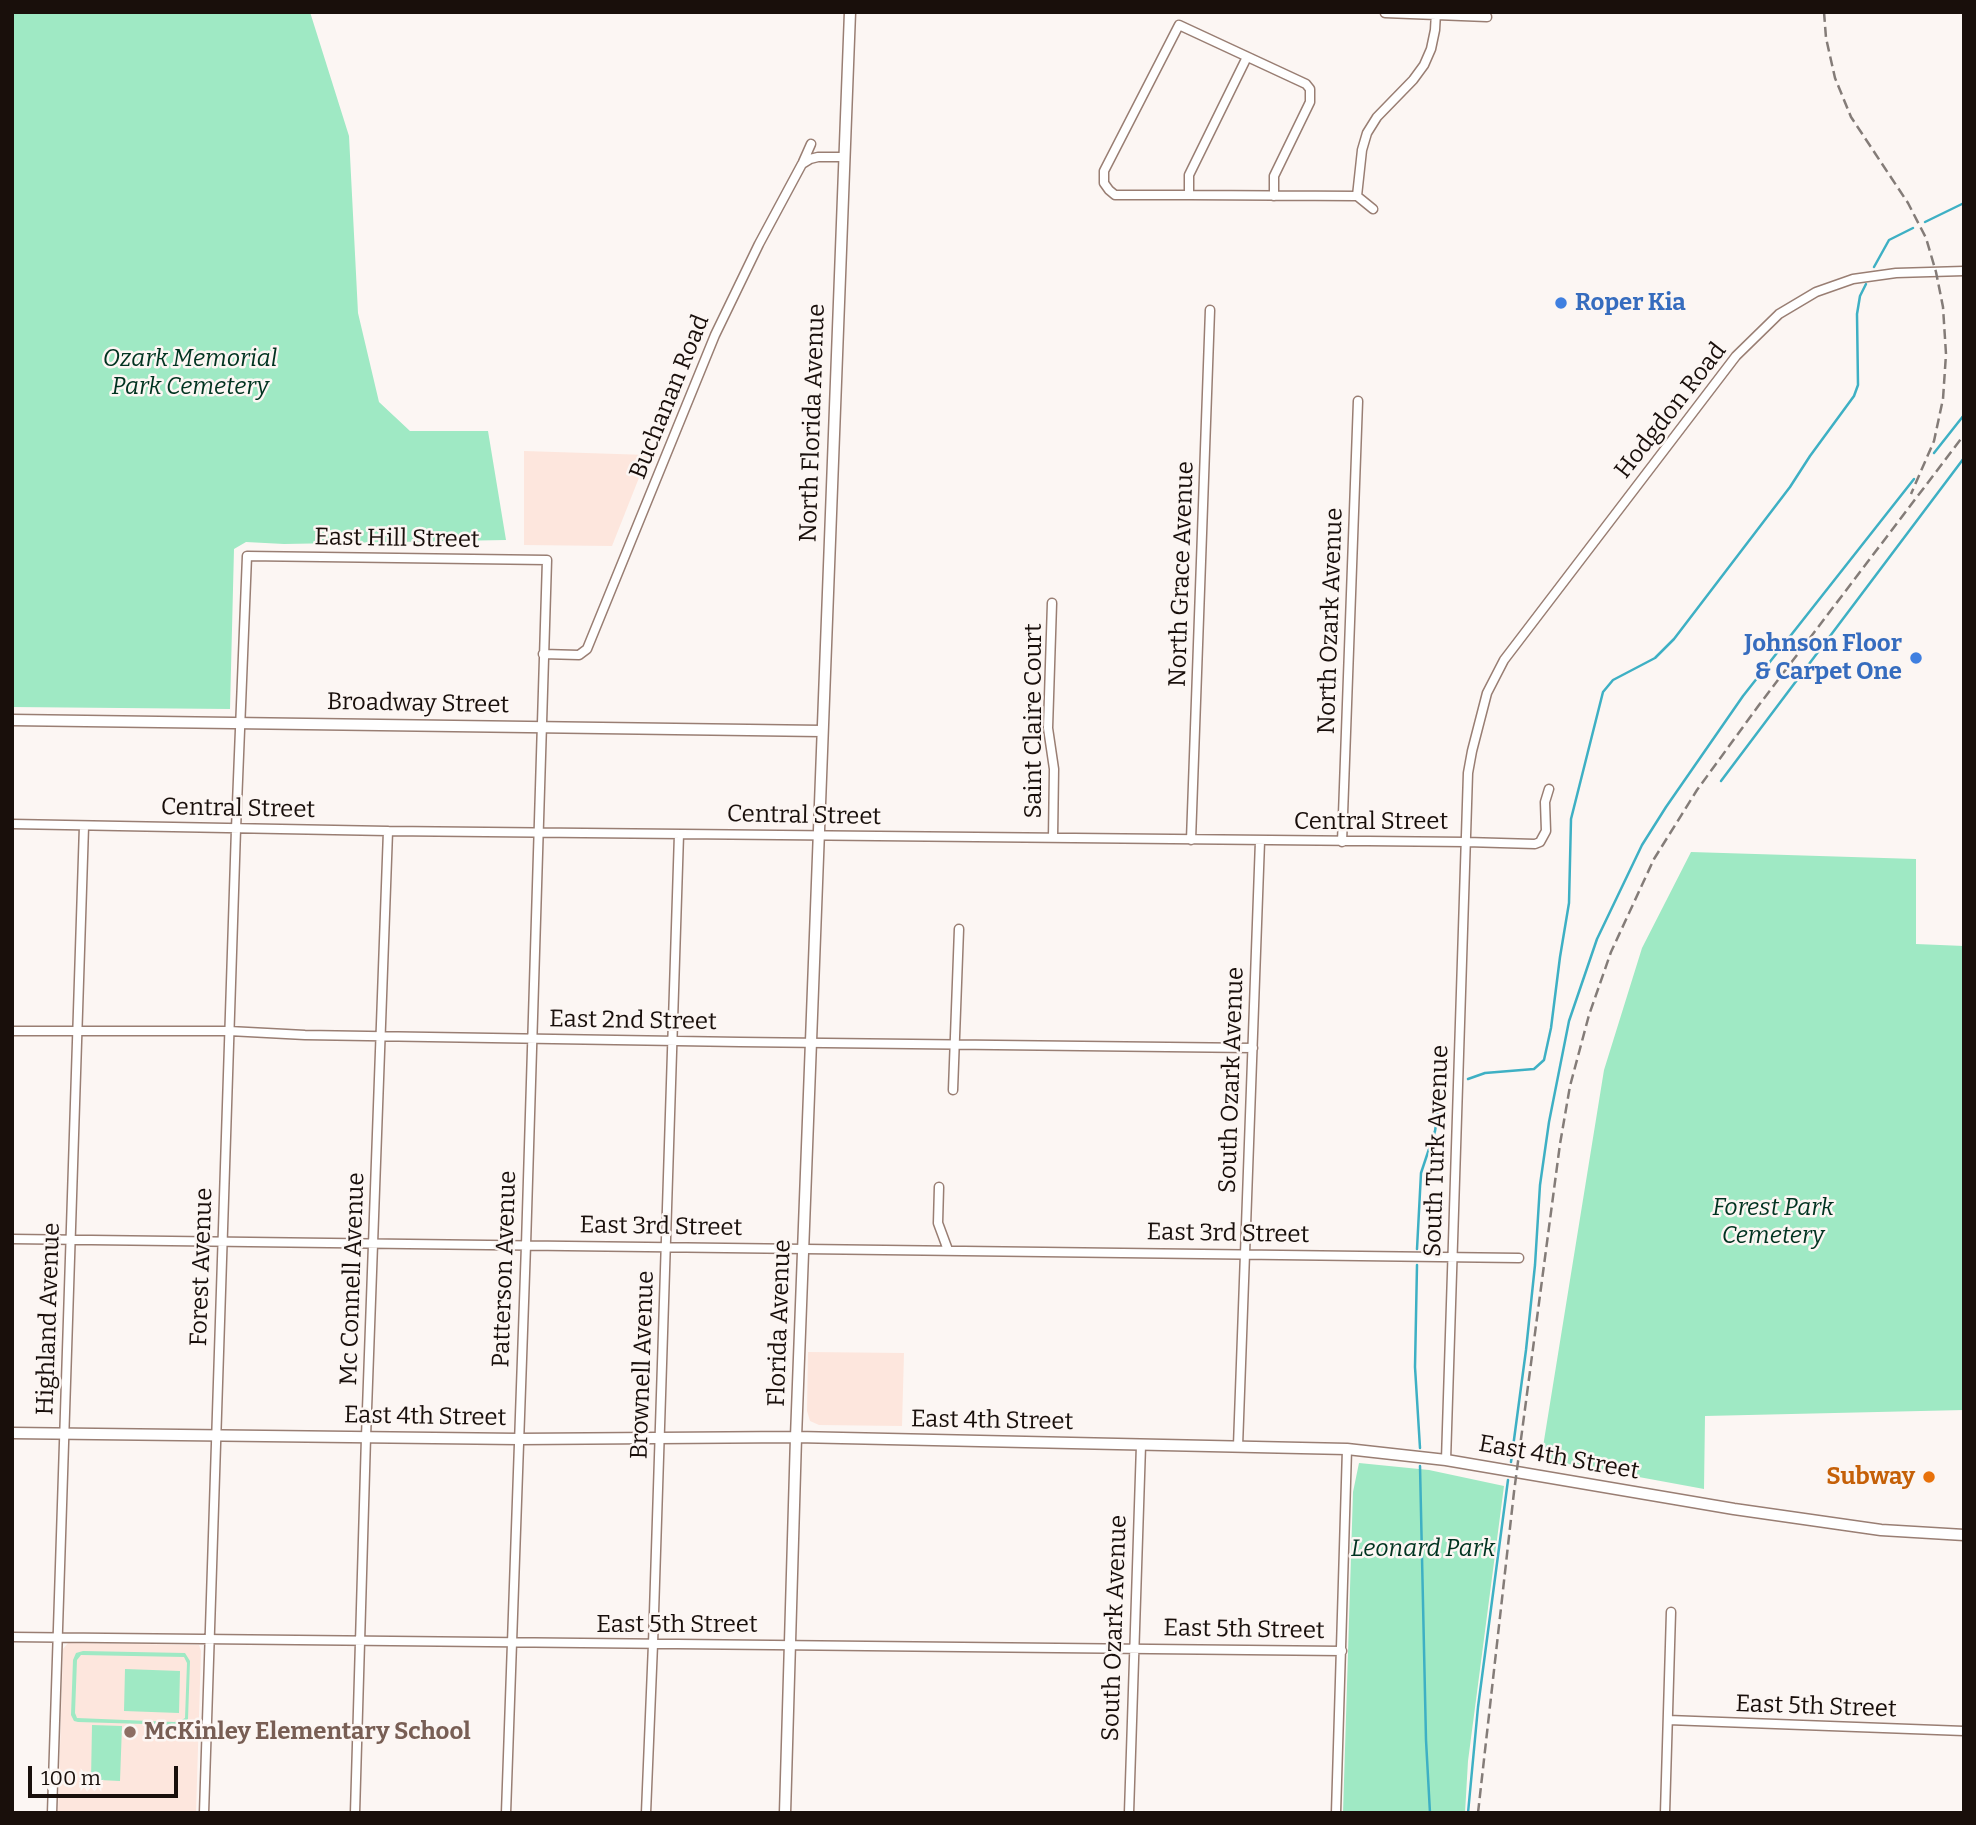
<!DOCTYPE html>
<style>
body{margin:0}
#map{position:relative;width:1976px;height:1825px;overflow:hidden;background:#fcf6f3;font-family:Bitter,serif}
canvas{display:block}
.frame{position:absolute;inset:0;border:14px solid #190f0b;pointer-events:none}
.scale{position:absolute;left:28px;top:1766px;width:150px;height:32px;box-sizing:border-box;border:4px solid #190f0b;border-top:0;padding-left:9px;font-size:21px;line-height:24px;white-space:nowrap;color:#190f0b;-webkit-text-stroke:5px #fcf6f3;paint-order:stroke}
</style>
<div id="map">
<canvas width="1976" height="1825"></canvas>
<div class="frame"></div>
<div class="scale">100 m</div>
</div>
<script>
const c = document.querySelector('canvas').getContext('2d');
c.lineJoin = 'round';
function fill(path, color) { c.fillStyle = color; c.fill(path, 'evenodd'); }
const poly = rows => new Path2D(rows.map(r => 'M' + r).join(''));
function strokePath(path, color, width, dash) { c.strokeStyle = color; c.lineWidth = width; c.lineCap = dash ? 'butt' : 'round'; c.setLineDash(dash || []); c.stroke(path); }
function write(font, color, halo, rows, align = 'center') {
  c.font = font + ' Bitter,serif'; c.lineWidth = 5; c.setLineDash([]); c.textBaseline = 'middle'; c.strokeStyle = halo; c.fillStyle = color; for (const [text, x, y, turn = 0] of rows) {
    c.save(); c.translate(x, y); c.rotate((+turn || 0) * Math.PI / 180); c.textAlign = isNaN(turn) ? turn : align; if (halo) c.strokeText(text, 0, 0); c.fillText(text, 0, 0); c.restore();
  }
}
const built = poly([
 [524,451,648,455,612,546,524,545],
 [808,1352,904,1353,902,1426,819,1425,810,1421,807,1411],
 [68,1643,199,1645,201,1651,196,1813,58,1813,63,1649]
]);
const green = poly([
 [12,12,310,12,349,136,358,313,379,402,410,431,488,431,506,540,284,544,246,542,234,549,230,709,12,707],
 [1691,852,1916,859,1916,944,1964,946,1964,1410,1705,1416,1704,1489,1541,1459,1604,1070,1642,948],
 [1359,1463,1429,1470,1504,1486,1468,1761,1465,1813,1343,1813,1353,1492],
 [83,1651,185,1653,190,1661,188,1719,184,1724,178,1725,78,1722,74,1721,71,1715,73,1660,76,1653],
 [81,1655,184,1657,187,1663,185,1718,180,1721,174,1722,77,1718,75,1713,77,1660],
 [125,1669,180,1671,179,1713,124,1711],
 [92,1725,122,1726,120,1781,99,1780,98,1786,93,1786,94,1780,91,1780]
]);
const stream = poly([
 [1925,222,1964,203],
 [1874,267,1889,240,1913,228],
 [1934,453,1964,415],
 [1721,781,1964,458],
 [1468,1079,1485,1073,1534,1069,1544,1060,1551,1028,1560,957,1569,903,1571,819,1603,692,1613,680,1655,658,1674,639,1790,487,1810,456,1854,396,1858,385,1857,314,1860,296,1866,284],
 [1417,1249,1421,1173,1435,1131,1440,1100,1446,1093],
 [1417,1265,1415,1367,1420,1448],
 [1511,1462,1526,1350,1535,1265,1540,1185,1549,1122,1569,1021,1597,939,1642,845,1666,807,1743,696,1914,479],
 [1420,1466,1426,1740,1430,1813],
 [1468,1813,1478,1707,1508,1480]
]);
const minor = poly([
 [1385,13,1487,17],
 [803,162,811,144],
 [1189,195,1189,175,1247,57],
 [1274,196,1274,176,1310,102,1310,89,1306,84,1179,25,1104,171,1104,183,1109,190,1115,195,1189,195,1357,196],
 [1373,209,1357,196,1362,150,1367,133,1377,117,1413,80,1424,65,1431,49,1435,30,1436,12],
 [1052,603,1048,728,1054,769,1053,838],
 [543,654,579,655,587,649,715,335,759,244,802,164,810,159,818,157,844,157],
 [12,824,388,831,1466,842,1535,844,1540,842,1546,831,1545,802,1549,789],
 [1191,840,1210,310],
 [1342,842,1358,401],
 [12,1031,229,1031,305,1035,740,1042,1253,1048],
 [953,1090,959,929],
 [939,1187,938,1223,948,1250],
 [12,1239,1519,1258],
 [1238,1446,1260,841],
 [1446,1460,1468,773,1472,751,1487,693,1504,660,1736,356,1779,314,1816,292,1853,279,1896,273,1964,271],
 [12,1637,1342,1651],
 [1668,1720,1964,1731],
 [52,1813,84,826],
 [204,1813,236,829,247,556,547,560,526,1245,506,1813],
 [355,1813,366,1437,388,831],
 [646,1813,653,1644,679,834],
 [1129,1813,1141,1445],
 [1336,1813,1347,1449],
 [1665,1813,1671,1612]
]);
const tertiary = poly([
 [12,720,822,731],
 [12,1433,518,1439,796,1437,1347,1449,1446,1460,1734,1509,1881,1530,1964,1535],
 [785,1813,796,1437,850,12]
]);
const rail = poly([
 [1824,12,1826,38,1835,78,1851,117,1908,203,1926,238,1936,272,1943,307,1946,354,1943,399,1934,441,1911,494],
 [1478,1813,1514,1492,1560,1144,1570,1086,1589,1015,1611,952,1654,859,1697,790,1759,705,1964,435]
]);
const markers = [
 [1561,303,7,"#3f7fe0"],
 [1916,658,7,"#3f7fe0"],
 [1929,1477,7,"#e8710a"],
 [130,1732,7,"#8d6e63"]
];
const shopNames = [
 ["Roper Kia",1575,303],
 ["Johnson Floor",1902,644,"right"],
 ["& Carpet One",1902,672,"right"]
];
const parkNames = [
 ["Ozark Memorial",190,359],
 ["Park Cemetery",190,387],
 ["Forest Park",1773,1208],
 ["Cemetery",1773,1236],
 ["Leonard Park",1423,1549]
];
const streetNames = [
 ["Buchanan Road",670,397,-68],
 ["Hodgdon Road",1671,411,-52],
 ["North Florida Avenue",813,423,-88],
 ["East Hill Street",397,539,1],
 ["North Grace Avenue",1182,574,-88],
 ["North Ozark Avenue",1331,621,-88],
 ["Broadway Street",418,704,1],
 ["Saint Claire Court",1034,721,-90],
 ["Central Street",238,809,1],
 ["Central Street",804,816,1],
 ["Central Street",1371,822],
 ["East 2nd Street",633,1021,1],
 ["South Ozark Avenue",1232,1080,-88],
 ["South Turk Avenue",1437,1151,-88],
 ["East 3rd Street",661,1227,1],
 ["East 3rd Street",1228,1234,1],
 ["Forest Avenue",202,1267,-88],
 ["Patterson Avenue",505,1269,-88],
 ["Mc Connell Avenue",353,1279,-88],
 ["Highland Avenue",49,1319,-88],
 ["Florida Avenue",780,1323,-88],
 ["Brownell Avenue",643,1365,-88],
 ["East 4th Street",425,1417,1],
 ["East 4th Street",992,1421,1],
 ["East 4th Street",1559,1458,10],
 ["East 5th Street",677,1625],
 ["South Ozark Avenue",1115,1628,-88],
 ["East 5th Street",1244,1630,1],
 ["East 5th Street",1816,1707,2]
];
const foodNames = [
 ["Subway",1915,1477]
];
const educationNames = [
 ["McKinley Elementary School",144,1732]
];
fill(built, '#fde6dd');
fill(green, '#9fe9c4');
strokePath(stream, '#3eb0c4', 2.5);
strokePath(minor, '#997e73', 11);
strokePath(tertiary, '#997e73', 13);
strokePath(minor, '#fff', 8);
strokePath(tertiary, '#fff', 10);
strokePath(rail, '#847c78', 2.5, [10, 5]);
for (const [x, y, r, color] of markers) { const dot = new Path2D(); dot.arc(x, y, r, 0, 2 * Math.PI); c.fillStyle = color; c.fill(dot); strokePath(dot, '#fcf6f3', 2.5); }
write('bold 24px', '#366cbe', '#fcf6f3', shopNames, 'left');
write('italic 24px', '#003320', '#fcf6f3', parkNames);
write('24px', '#190f0b', '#fcf6f3', streetNames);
write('bold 24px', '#c56008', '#fcf6f3', foodNames, 'right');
write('bold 24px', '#785e54', '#fcf6f3', educationNames, 'left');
</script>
